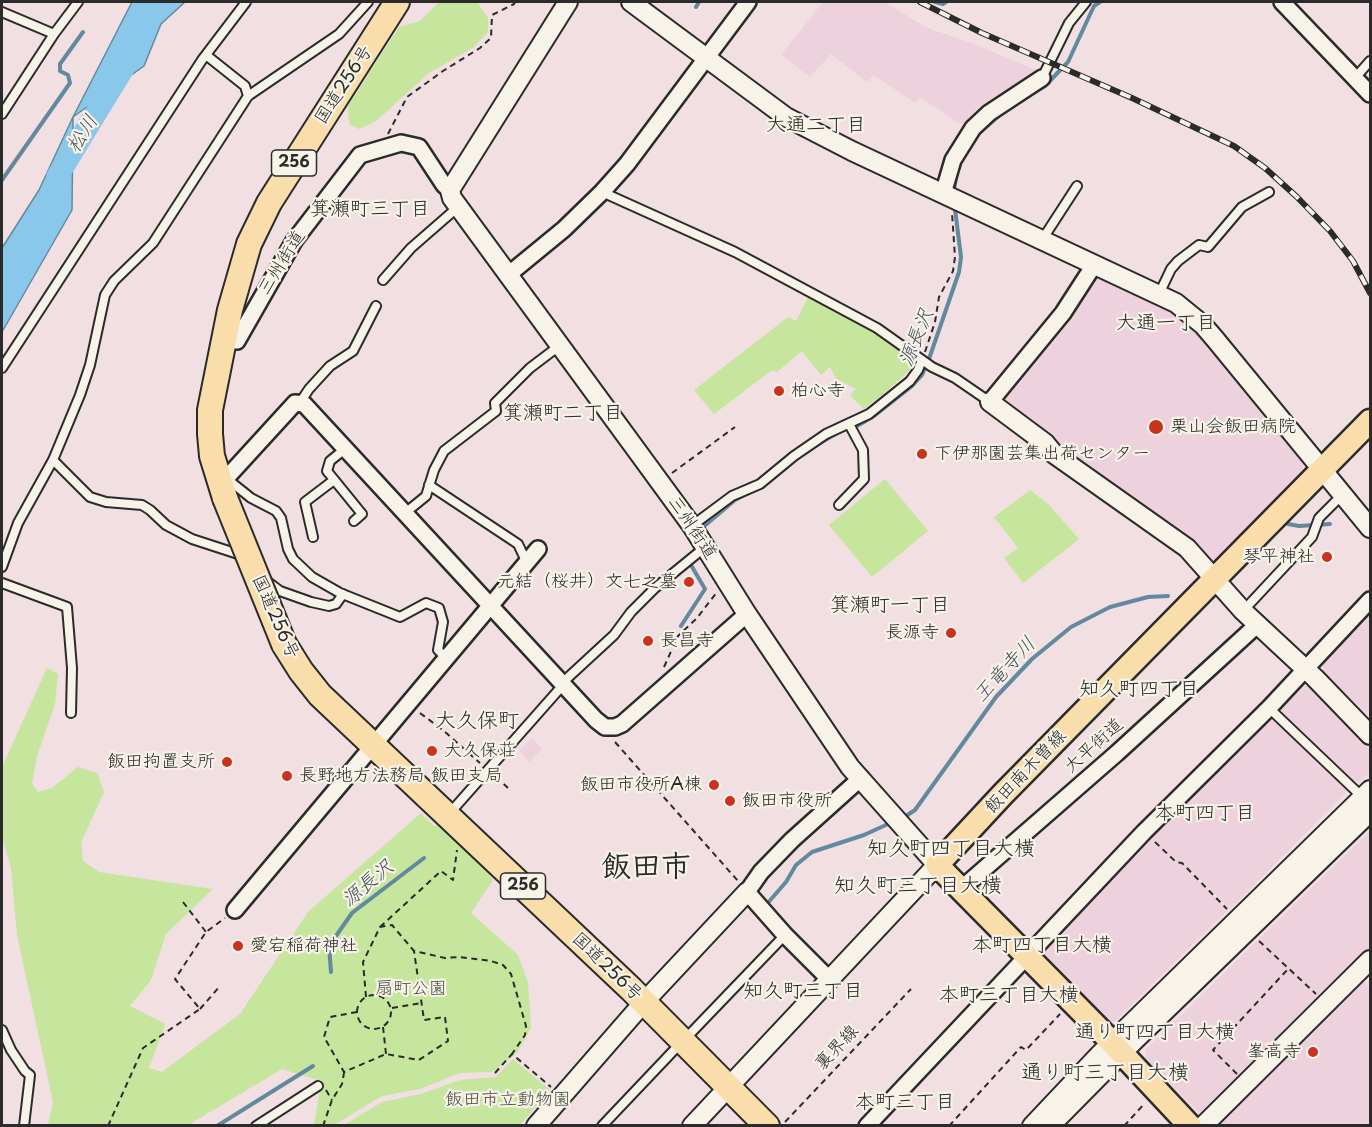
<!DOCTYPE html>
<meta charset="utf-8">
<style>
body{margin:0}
#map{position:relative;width:1372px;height:1127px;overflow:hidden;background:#f1dfe1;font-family:"Playpen Sans",sans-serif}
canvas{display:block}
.frame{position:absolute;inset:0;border:3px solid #2b2b2b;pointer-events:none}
</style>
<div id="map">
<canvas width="1372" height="1127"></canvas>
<div class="frame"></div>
</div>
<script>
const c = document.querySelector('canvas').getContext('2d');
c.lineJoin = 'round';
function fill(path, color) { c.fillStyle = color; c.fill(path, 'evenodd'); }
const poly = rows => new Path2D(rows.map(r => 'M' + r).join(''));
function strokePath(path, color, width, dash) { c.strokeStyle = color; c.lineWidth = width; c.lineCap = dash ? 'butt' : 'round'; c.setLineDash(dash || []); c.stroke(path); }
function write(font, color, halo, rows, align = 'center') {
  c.font = font + ' "Playpen Sans","Klee One",sans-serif'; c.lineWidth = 4.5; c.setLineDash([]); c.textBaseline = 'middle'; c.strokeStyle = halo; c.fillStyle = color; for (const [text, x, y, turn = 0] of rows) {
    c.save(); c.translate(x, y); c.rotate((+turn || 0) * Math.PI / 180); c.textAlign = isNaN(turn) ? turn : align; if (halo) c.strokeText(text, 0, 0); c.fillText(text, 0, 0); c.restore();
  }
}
const built = poly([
 [823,2,885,2,925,27,974,44,1038,71,965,127,920,97,915,103,874,75,867,82,831,54,810,77,781,55],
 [1098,275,1173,310,1212,347,1304,458,1303,470,1218,560,1210,559,1191,542,999,401,1092,276],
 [1370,612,1370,718,1323,670,1323,664],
 [1304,686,1308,686,1370,750,1370,772,1360,782,1354,782,1282,713,1281,708],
 [1268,721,1275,721,1347,788,1345,794,1230,909,1191,870,1189,871,1228,910,1114,1022,1109,1021,1045,956,1045,950,1151,839],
 [532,738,542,749,529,762,519,751],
 [1370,831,1370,949,1205,1114,1198,1112,1146,1060,1146,1049],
 [1363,981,1370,988,1370,1120,1365,1126,1215,1126]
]);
const green = poly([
 [439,2,477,2,488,18,488,32,474,47,429,73,375,122,359,129,349,124,348,106,399,27,420,21],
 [808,297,877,334,915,361,911,369,882,395,864,409,850,395,856,389,836,379,830,367,821,375,802,351,777,372,772,370,714,414,694,390,788,317,796,321],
 [885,479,928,531,872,577,829,525],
 [1030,490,1048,504,1079,539,1023,583,1004,558,1018,548,994,517],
 [47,668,58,674,55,704,37,756,32,783,38,792,52,788,78,767,97,773,104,792,81,843,83,861,99,872,213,889,166,934,151,980,130,1006,165,1024,149,1068,162,1072,240,1014,308,912,421,813,434,826,441,823,473,854,493,880,471,913,518,955,524,971,528,983,531,1028,517,1053,492,1072,460,1073,420,1089,382,1096,334,1125,314,1125,321,1081,282,1069,188,1125,48,1125,53,1102,17,935,11,868,2,836,2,767],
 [513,1059,550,1090,520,1125,344,1125,382,1102,421,1094,460,1080,496,1077]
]);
const water = poly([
 [132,2,185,2,161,24,144,66,73,117,72,210,2,332,2,248,39,190,73,117,132,2]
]);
const stream = poly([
 [935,2,943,4,946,2],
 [696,7,699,2],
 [1025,98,1045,86,1068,62,1094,6,1100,2],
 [976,136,1002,113],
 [2,180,70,83,68,75,60,71,60,64,83,32],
 [954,190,957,171],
 [815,446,842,430,857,426,874,416,912,386,922,375,929,359,959,272,961,257,955,209],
 [1288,524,1299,526,1330,524],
 [702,528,735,500,764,485],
 [681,626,705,589,691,565],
 [903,818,915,810,996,697,1032,659,1071,627,1110,607,1148,597,1168,596],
 [766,905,786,882,796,865,812,852,864,835,888,824],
 [331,972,329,946,352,913,424,858],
 [217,1126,313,1066]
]);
const river = poly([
 [57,177,126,64]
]);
const path = poly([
 [388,134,407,97,443,71,480,48,491,38,492,15,514,4,515,2],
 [925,352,935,322,939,297,953,271,955,257,952,213],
 [672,473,735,427],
 [664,667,678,636,697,618,717,592],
 [420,713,444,731,480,763],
 [615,742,738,881],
 [496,777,508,788],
 [1155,842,1176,862,1182,863,1227,909],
 [183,902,206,932],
 [380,927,441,871,453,880,457,850],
 [1259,941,1316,994],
 '357 1012a17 17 0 1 1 34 0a17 17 0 1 1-34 0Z',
 [366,997,363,962,380,927,392,925,414,951,445,958,459,957,491,961,503,965,511,974,526,1026,525,1035,512,1054,551,1087],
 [392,1008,421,1003],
 [200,1009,220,986],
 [357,1012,330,1017,324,1037,344,1072,386,1054,419,1060,448,1041,445,1017,424,1020,414,951],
 [383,1027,386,1054],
 [495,1073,512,1054],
 [1237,1074,1213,1050,1288,969],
 [326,1090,332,1100],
 [785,1122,911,989],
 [108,1126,143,1048,200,1009,175,979,206,932,225,918],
 [323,1126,332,1100,342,1084,344,1073],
 [949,1126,1021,1047,1026,1050,1060,1014],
 [1124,1126,1145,1103]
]);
const service = poly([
 [2,12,54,34,2,114],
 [54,34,78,2],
 [206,55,245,86,248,96],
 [1042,78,1069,23,1086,2],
 [1355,78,1370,61],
 [602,192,735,252,877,328,932,367,955,378,990,402],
 [1042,240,1077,186],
 [383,280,411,248,458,207],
 [1159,294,1171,269,1178,261,1199,245,1208,247,1242,207,1269,192],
 [2,368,202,60,246,2],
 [299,404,309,389,330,366,353,351,376,306],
 [346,448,330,461,327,471,362,514,354,521],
 [53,460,90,497,106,502,142,505,150,510,166,525,192,539,238,554,242,558],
 [226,478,251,498,276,511,281,518,288,549,293,559,312,577,340,593,400,617,426,603,439,608,443,622,438,650,447,659],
 [429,485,518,544,527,563],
 [839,505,864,479,863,450,849,424],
 [405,513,426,496,434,470,444,451,496,411,495,403,530,368,559,346],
 [693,525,732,496,760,484,794,456,826,434,869,414,910,381,918,370,922,360],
 [313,537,305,502,334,480],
 [2,567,18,523,53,460,80,395,90,365,105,295,114,281,153,243,248,96,339,34,368,2],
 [268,582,280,591,311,602,329,606,336,604,343,594],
 [2,583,67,607,72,668,71,713],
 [1243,611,1312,537,1319,518,1342,495],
 [562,683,614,635,631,612,655,588,704,548],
 [1269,708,1356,791],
 [449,814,563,685],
 [2,1030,11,1050,25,1071,30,1075,24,1126],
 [688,1036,785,935],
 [256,1126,318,1086],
 [602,1126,676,1048]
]);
const minor = poly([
 [1282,2,1370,94],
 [943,194,953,160,973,128,989,113,1042,78],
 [508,275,564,229,602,192,627,164,748,2],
 [223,340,237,341,294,241,360,155,401,143,419,147,444,185,450,190],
 [990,402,1063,313,1094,265],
 [220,485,295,403,304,404,596,720,605,727,615,727,622,724,747,614],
 [961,889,1117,753,1258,624],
 [235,910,538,549],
 [829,979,785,935,747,892,761,872,792,840,861,778],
 [867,1126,1144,832,1269,708,1370,600]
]);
const tertiary = poly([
 [568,2,450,190,452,198,692,526,747,614,850,767,937,865,692,1126],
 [631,2,786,117,852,151,1176,303,1203,325,1215,339,1370,528],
 [990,402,1045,443,1054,454,1187,548,1243,611,1315,678,1370,735],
 [536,1126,644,1002,747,892],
 [1032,1126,1100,1054,1370,790],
 [1050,1126,1133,1042,1370,812],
 [1203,1126,1370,960]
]);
const primary = poly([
 [1190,1126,1102,1032,937,865,1003,794,1370,421]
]);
const trunk = poly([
 [225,498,212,456,210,434,210,410,230,310,249,244,269,203,397,2],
 [284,644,301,671,320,695,631,989,767,1126]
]);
const rail = poly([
 [920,2,982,33,1132,98,1234,146,1265,168,1297,197,1330,231,1353,261,1370,293]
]);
const trunkBridge = poly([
 [225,498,284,644]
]);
const markers = [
 [779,391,6,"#c8321e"],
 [1156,427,8,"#c8321e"],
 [922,454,6,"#c8321e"],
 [1327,557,6,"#c8321e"],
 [689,582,6,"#c8321e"],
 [951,633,6,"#c8321e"],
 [648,641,6,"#c8321e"],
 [432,751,6,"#c8321e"],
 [227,762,6,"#c8321e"],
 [287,776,6,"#c8321e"],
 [714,785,6,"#c8321e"],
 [730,801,6,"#c8321e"],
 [238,946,6,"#c8321e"],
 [1313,1052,6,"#c8321e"]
];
const shields = [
 [294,163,45],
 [523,886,45]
];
const shieldNames = [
 ["256",294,163],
 ["256",523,886]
];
const streetNames = [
 ["国道256号",344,85,-57],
 ["三州街道",282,263,-58],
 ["三州街道",692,528,56],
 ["国道256号",275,617,66],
 ["大平街道",1094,746,-42],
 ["飯田南木曽線",1026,772,-46],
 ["国道256号",607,967,44],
 ["裏界線",837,1048,-47]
];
const poiNames = [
 ["柏心寺",791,391],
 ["栗山会飯田病院",1170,427],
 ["下伊那園芸集出荷センター",934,454],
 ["琴平神社",1315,557,"right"],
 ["元結（桜井）文七之墓",677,582,"right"],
 ["長源寺",939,633,"right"],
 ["長昌寺",660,641],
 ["大久保荘",444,751],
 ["飯田拘置支所",215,762,"right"],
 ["長野地方法務局 飯田支局",299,776],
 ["飯田市役所A棟",702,785,"right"],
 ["飯田市役所",742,801],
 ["愛宕稲荷神社",250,946],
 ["峯高寺",1301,1052,"right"]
];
const parkNames = [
 ["扇町公園",411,989],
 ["飯田市立動物園",508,1100]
];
const neighbourhoodNames = [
 ["大通二丁目",816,125],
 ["箕瀬町三丁目",370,209],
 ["大通一丁目",1166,323],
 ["箕瀬町二丁目",563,413],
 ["箕瀬町一丁目",890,605],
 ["知久町四丁目",1139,689],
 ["本町四丁目",1205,813],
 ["本町四丁目大横",1042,945],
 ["知久町三丁目",803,991],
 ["本町三丁目大横",1009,995],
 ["通り町四丁目大横",1155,1032],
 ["本町三丁目",905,1102]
];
const waterNames = [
 ["松川",83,134,-58],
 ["源長沢",917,338,-68],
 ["王竜寺川",1005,670,-47],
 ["源長沢",368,884,-40]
];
const quarterNames = [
 ["大久保町",477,721],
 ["知久町四丁目大横",951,849],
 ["知久町三丁目大横",918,886],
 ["通り町三丁目大横",1105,1073]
];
const townNames = [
 ["飯田市",646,868]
];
fill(built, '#edd1dc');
fill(green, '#c6e59d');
fill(water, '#89c8ea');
strokePath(water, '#63899e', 1.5);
strokePath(stream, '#63899e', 4);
strokePath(river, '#89c8ea', 22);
strokePath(service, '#2b2b2b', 12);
strokePath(minor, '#2b2b2b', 20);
strokePath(tertiary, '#2b2b2b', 22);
strokePath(primary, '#2b2b2b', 27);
strokePath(trunk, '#2b2b2b', 28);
strokePath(path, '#2b2b2b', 2, [6, 4.5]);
strokePath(service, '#f7f3e8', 8);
strokePath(minor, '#f7f3e8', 15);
strokePath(tertiary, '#f7f3e8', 18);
strokePath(primary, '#f9deab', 22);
strokePath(trunk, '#f9deab', 24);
strokePath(rail, '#2b2b2b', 6);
strokePath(rail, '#f7f3e8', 4, [11]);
strokePath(trunkBridge, '#2b2b2b', 28, []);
strokePath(trunkBridge, '#f9deab', 24);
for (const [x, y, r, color] of markers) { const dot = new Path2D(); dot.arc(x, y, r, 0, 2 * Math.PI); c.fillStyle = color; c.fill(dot); strokePath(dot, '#f7f3e8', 2); }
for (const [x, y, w] of shields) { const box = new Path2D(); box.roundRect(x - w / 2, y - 13, w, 26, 4.5); c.fillStyle = '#f7f3e8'; c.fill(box); strokePath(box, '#2b2b2b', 1.5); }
write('bold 16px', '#2b2b2b', null, shieldNames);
write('18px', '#2b2b2b', '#f7f3e8', streetNames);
write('18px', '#2b2b2b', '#f7f3e8', poiNames, 'left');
write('18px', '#4a5042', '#f7f3e8', parkNames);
write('20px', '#2b2b2b', '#f7f3e8', neighbourhoodNames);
write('italic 20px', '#42525b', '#f7f3e8', waterNames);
write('21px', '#2b2b2b', '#f7f3e8', quarterNames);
write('bold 30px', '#2b2b2b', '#f7f3e8', townNames);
</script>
